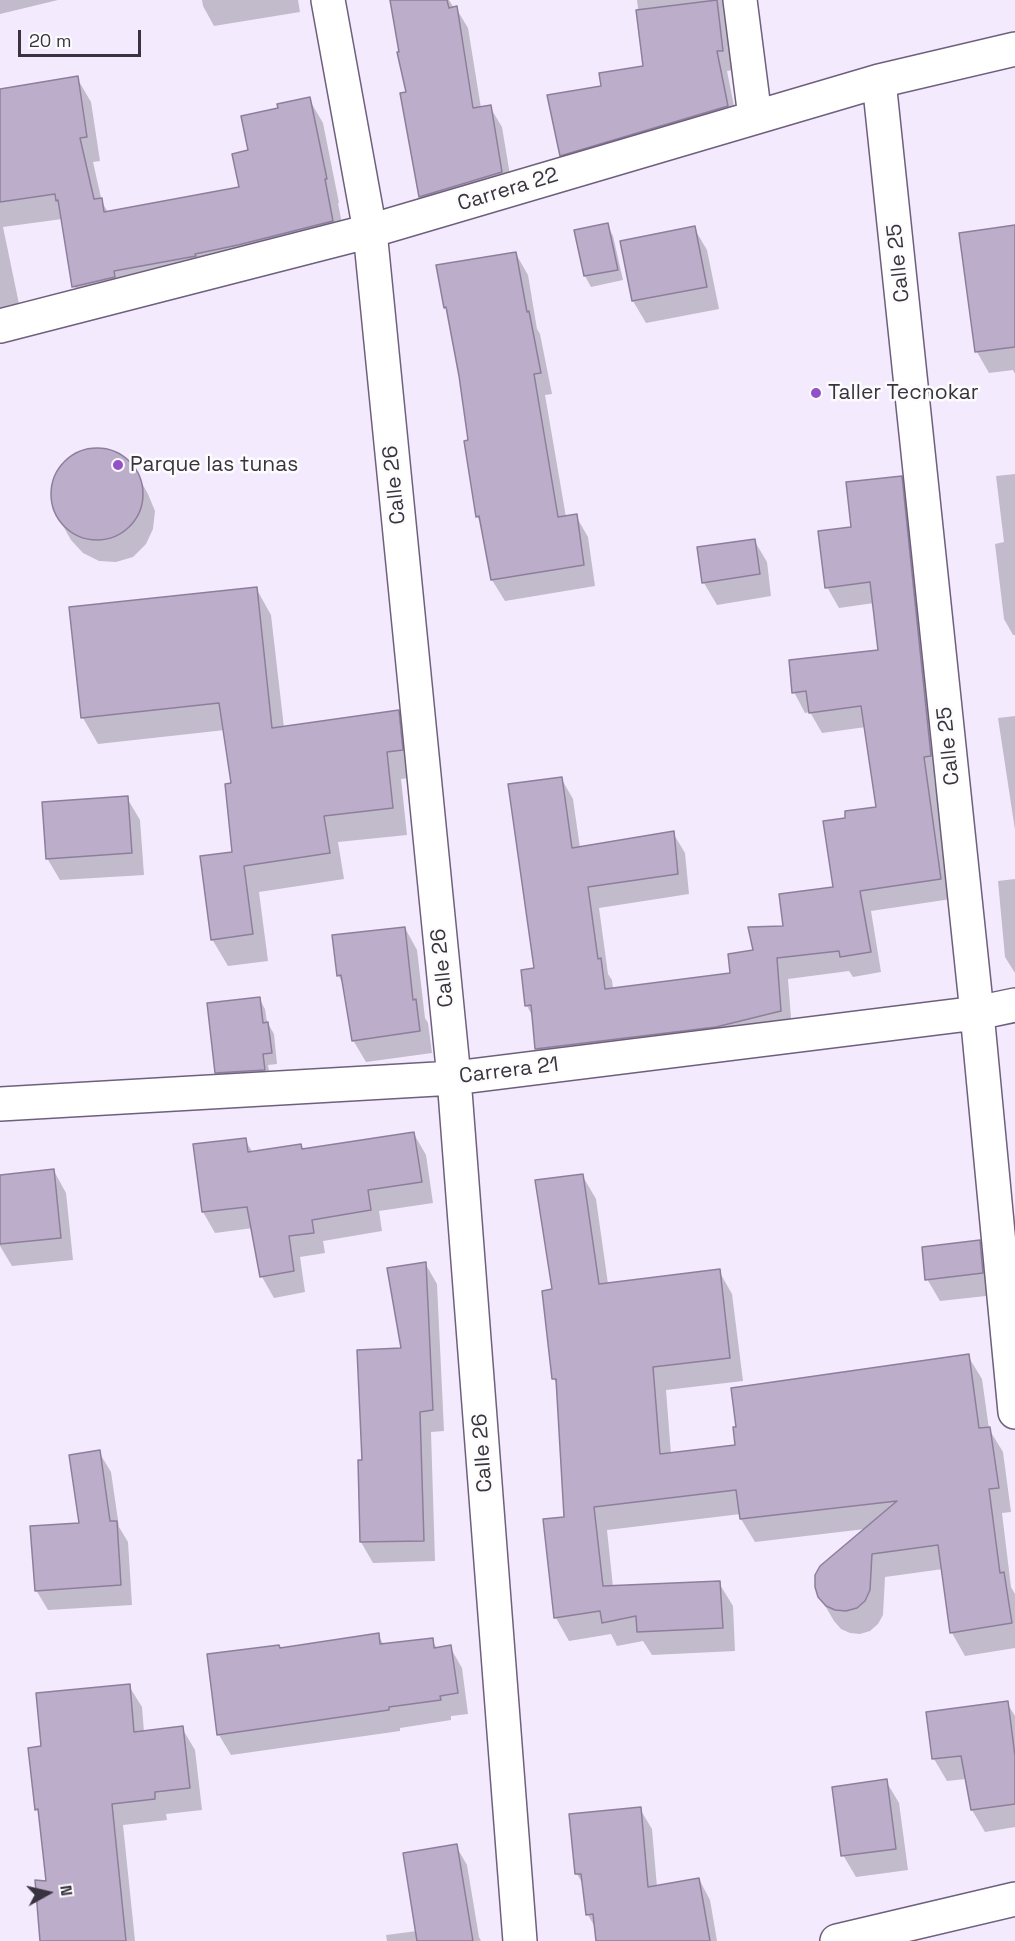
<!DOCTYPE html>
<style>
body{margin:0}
#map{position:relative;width:1015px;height:1941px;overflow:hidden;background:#f3eafe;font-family:"Space Grotesk",sans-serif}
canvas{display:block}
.north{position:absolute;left:18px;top:1863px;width:60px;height:60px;-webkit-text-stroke:4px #fcfcfc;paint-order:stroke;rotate:82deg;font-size:16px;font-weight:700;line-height:24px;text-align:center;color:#39333f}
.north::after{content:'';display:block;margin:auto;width:21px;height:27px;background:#39333f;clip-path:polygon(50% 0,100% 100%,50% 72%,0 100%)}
.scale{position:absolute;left:18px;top:30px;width:123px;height:27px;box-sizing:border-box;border:3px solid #39333f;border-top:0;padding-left:8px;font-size:18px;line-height:21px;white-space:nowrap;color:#39333f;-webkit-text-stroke:4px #fcfcfc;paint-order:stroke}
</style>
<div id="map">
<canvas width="1015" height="1941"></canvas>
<div class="north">N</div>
<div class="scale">20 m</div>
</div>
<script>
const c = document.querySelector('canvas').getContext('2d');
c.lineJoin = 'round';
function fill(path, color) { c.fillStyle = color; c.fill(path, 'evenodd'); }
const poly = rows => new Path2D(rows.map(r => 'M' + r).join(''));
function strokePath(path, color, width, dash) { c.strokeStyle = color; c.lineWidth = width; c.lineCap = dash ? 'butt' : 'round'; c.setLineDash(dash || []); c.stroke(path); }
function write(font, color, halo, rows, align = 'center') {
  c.font = font + ' "Space Grotesk",sans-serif'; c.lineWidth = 5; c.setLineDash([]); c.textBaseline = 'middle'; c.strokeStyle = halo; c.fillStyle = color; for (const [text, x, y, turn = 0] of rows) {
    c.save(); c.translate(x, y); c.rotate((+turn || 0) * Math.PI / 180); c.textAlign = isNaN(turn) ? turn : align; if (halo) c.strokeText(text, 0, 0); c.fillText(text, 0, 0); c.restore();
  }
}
const shadow = poly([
 [0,0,58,0,0,14],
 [202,0,298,0,300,12,214,26,203,6],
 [392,0,449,0,454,8,456,8,468,28,481,108,490,107,502,127,513,193,432,217,421,196,408,93],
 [637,0,725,0,733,70,727,71,738,126,572,175,561,155,603,87,645,67],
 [77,78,91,102,100,161,93,162,102,202,108,212,241,188,250,152,280,110,309,99,323,123,339,203,338,203,346,245,87,310,74,286,62,219,3,227,24,328,0,338,0,90],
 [607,225,613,236,623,280,591,287,585,276,576,231],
 [1015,226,1015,374,1013,370,989,373,977,352],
 [694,228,707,250,719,309,646,323,633,301,622,243],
 [516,254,528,275,537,329,540,334,552,394,545,395,566,517,576,516,588,537,595,586,505,601,492,580,482,525,477,516,470,441,449,313,445,307],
 [90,449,108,450,124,458,135,471,148,494,155,511,153,529,146,544,133,557,116,562,99,561,83,553,71,540,58,517,52,500,53,482,61,467,74,455],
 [1015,474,1015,635,1013,635,1004,619,995,544,1004,542,996,476],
 [901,477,913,498,942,776,934,777,951,899,871,911,881,972,853,977,849,971,788,979,792,1031,548,1069,537,1049,533,1017,527,1006,523,971,535,969,561,778,573,799,580,848,673,833,685,853,689,894,599,908,608,974,612,980,613,989,731,974,754,952,834,889,847,819,877,809,866,727,822,733,810,712,805,713,794,692,880,651,874,603,839,608,827,587,853,528],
 [754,540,767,562,771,596,717,605,704,583],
 [256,588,271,615,284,728,398,712,413,738,417,777,401,779,407,835,338,842,344,879,259,892,268,961,228,966,212,939,234,853,232,785,225,730,98,744,83,718],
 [1015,716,1015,830,998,718],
 [127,798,140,820,144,875,60,880,47,858],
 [1015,879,1015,973,1005,957,998,881],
 [405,928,417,950,425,1018,428,1023,432,1053,366,1062,353,1040,345,987,338,975],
 [259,998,265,1009,267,1022,274,1034,277,1064,268,1065,271,1081,223,1083,216,1072],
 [414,1134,426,1155,433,1203,379,1211,382,1231,323,1241,325,1253,300,1257,305,1292,274,1298,262,1277,253,1228,215,1233,203,1212,195,1146,245,1140,253,1153,300,1146,303,1150],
 [54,1171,66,1193,73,1260,12,1266,0,1246,0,1176],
 [582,1175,596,1199,608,1284,719,1271,732,1294,743,1381,666,1390,671,1454,737,1446,968,1356,982,1379,989,1429,1003,1452,1011,1512,1002,1513,1011,1587,1015,1594,1015,1648,965,1656,952,1633,943,1569,885,1577,883,1615,878,1624,870,1631,860,1634,850,1633,841,1629,834,1621,820,1597,865,1529,755,1542,741,1519,741,1514,607,1530,613,1587,719,1583,733,1606,735,1651,652,1655,643,1641,617,1646,611,1634,569,1641,556,1618,545,1520,566,1518,558,1386,554,1379,554,1291],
 [979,1242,992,1264,995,1295,940,1301,927,1279],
 [425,1263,437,1284,444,1431,431,1432,435,1561,373,1563,361,1542,364,1461,402,1349],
 [99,1452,111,1472,119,1527,128,1542,132,1605,48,1610,36,1590,80,1524],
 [378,1635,384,1645,432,1639,437,1649,450,1647,462,1668,468,1714,451,1716,451,1720,400,1728,400,1731,231,1755,219,1735,280,1649],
 [129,1686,142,1707,144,1732,182,1728,195,1750,202,1810,166,1814,167,1820,123,1825,135,1941,41,1941,47,1882,40,1815,37,1809,43,1747],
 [1007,1703,1015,1716,1015,1827,985,1832,972,1810,966,1779,947,1781,934,1759,928,1713],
 [886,1781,899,1803,908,1870,856,1877,843,1855],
 [640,1809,652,1829,657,1887,699,1879,710,1900,717,1941,597,1941,596,1929,588,1915,584,1886,577,1874],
 [456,1846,467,1865,479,1937,481,1941,387,1941,386,1935,417,1931]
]);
const building = poly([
 [390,0,447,0,449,8,457,6,473,108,491,105,502,172,419,197,400,93,406,92,397,52,399,52,390,0],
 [717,0,723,51,717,51,728,106,560,156,547,95,601,86,599,73,643,66,636,10,717,0],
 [78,76,87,137,80,138,94,199,102,198,104,212,239,187,232,154,248,150,241,116,278,108,277,104,310,97,327,179,325,179,333,221,238,245,195,254,196,256,114,271,115,277,72,287,58,200,56,201,55,194,0,202,0,89,78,76],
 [608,223,618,270,584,276,574,230,608,223],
 [1015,225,1015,347,975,352,959,233,1015,225],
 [695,226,707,287,632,301,620,241,695,226],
 [516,252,527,312,529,311,541,373,534,374,558,517,577,514,584,565,491,580,479,516,476,517,464,441,468,440,459,376,446,307,444,308,436,265,516,252],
 '51 494a46 46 0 1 1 92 0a46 46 0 1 1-92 0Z',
 [902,476,931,756,924,757,941,879,860,891,871,952,840,957,839,951,777,958,781,1011,716,1027,535,1049,531,1005,525,1006,521,970,534,968,508,784,562,777,572,848,674,831,678,874,588,887,598,959,601,958,605,989,730,973,728,954,753,950,748,927,783,926,779,894,833,887,823,821,845,818,845,811,876,807,861,706,809,713,806,691,792,693,789,660,878,650,870,582,825,588,818,531,851,527,846,482,902,476],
 [755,539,760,574,702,583,697,547,755,539],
 [257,587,272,728,399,710,403,750,387,752,393,808,324,816,330,853,244,866,253,934,211,940,200,856,232,852,225,784,231,783,219,703,81,718,69,607,257,587],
 [128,796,132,853,46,859,42,802,128,796],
 [405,927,413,1000,416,999,420,1031,352,1041,341,975,337,976,332,935,405,927],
 [260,997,263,1023,268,1022,272,1053,263,1054,265,1070,215,1073,207,1003,260,997],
 [414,1132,422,1182,368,1190,371,1210,312,1220,314,1233,289,1236,294,1271,260,1277,247,1207,202,1212,193,1144,246,1138,248,1152,301,1144,302,1149,414,1132],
 [54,1169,61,1238,0,1244,0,1175,54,1169],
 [583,1174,599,1284,720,1269,730,1358,653,1367,660,1454,735,1445,733,1427,736,1427,731,1388,969,1354,979,1428,990,1427,999,1488,989,1489,1000,1573,1004,1572,1012,1623,950,1633,938,1545,872,1554,870,1590,865,1601,857,1608,846,1611,835,1610,826,1606,818,1597,815,1587,815,1575,820,1566,897,1501,740,1519,736,1490,594,1507,603,1586,720,1581,723,1628,637,1632,636,1616,602,1623,600,1611,554,1618,543,1519,564,1517,556,1379,552,1379,542,1291,552,1289,535,1180,583,1174],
 [980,1240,983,1273,925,1280,922,1247,980,1240],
 [426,1262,433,1410,420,1412,424,1541,360,1542,358,1460,362,1460,357,1350,401,1348,387,1268,426,1262],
 [100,1450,110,1521,117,1521,121,1585,35,1591,30,1526,79,1523,69,1455,100,1450],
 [379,1633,380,1644,433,1638,434,1648,451,1645,458,1693,440,1696,441,1700,389,1707,389,1710,217,1735,207,1654,279,1645,280,1648,379,1633],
 [130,1684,134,1732,183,1726,190,1788,155,1792,155,1799,112,1804,126,1941,40,1941,35,1880,46,1881,38,1809,35,1810,28,1748,41,1746,36,1693,130,1684],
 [1008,1701,1015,1756,1015,1804,971,1810,961,1756,932,1759,926,1712,1008,1701],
 [887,1779,896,1849,841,1856,832,1787,887,1779],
 [641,1807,648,1887,699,1878,710,1941,596,1941,593,1914,586,1915,581,1874,575,1874,569,1814,641,1807],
 [457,1844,473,1941,417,1941,403,1853,457,1844]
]);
const minor = poly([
 [328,0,370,231,454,1078,520,1941],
 [740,0,755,117],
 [879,81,977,1013,1015,1412],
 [0,326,370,231,879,81,1015,49],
 [0,1104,454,1078,977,1013,1015,1005],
 [837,1941,1015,1899]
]);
const markers = [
 [816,393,6,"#9352c7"],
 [118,465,6,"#9352c7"]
];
const streetNames = [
 ["Carrera 22",508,190,-17],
 ["Calle 25",899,263,-96],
 ["Calle 26",395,485,-96],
 ["Calle 25",949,746,-96],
 ["Calle 26",443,968,-96],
 ["Carrera 21",509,1071,-7],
 ["Calle 26",483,1453,-94]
];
const poiNames = [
 ["Taller Tecnokar",828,393],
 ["Parque las tunas",130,465]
];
fill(shadow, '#0003');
fill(building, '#bcadcb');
strokePath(building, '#8d7f9c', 1.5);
strokePath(minor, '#6e607c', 36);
strokePath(minor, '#fff', 33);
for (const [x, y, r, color] of markers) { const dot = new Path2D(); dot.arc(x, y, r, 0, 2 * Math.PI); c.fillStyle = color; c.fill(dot); strokePath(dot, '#fcfcfc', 2); }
write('21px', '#39333f', '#fcfcfc', streetNames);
write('21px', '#39333f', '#fcfcfc', poiNames, 'left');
</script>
